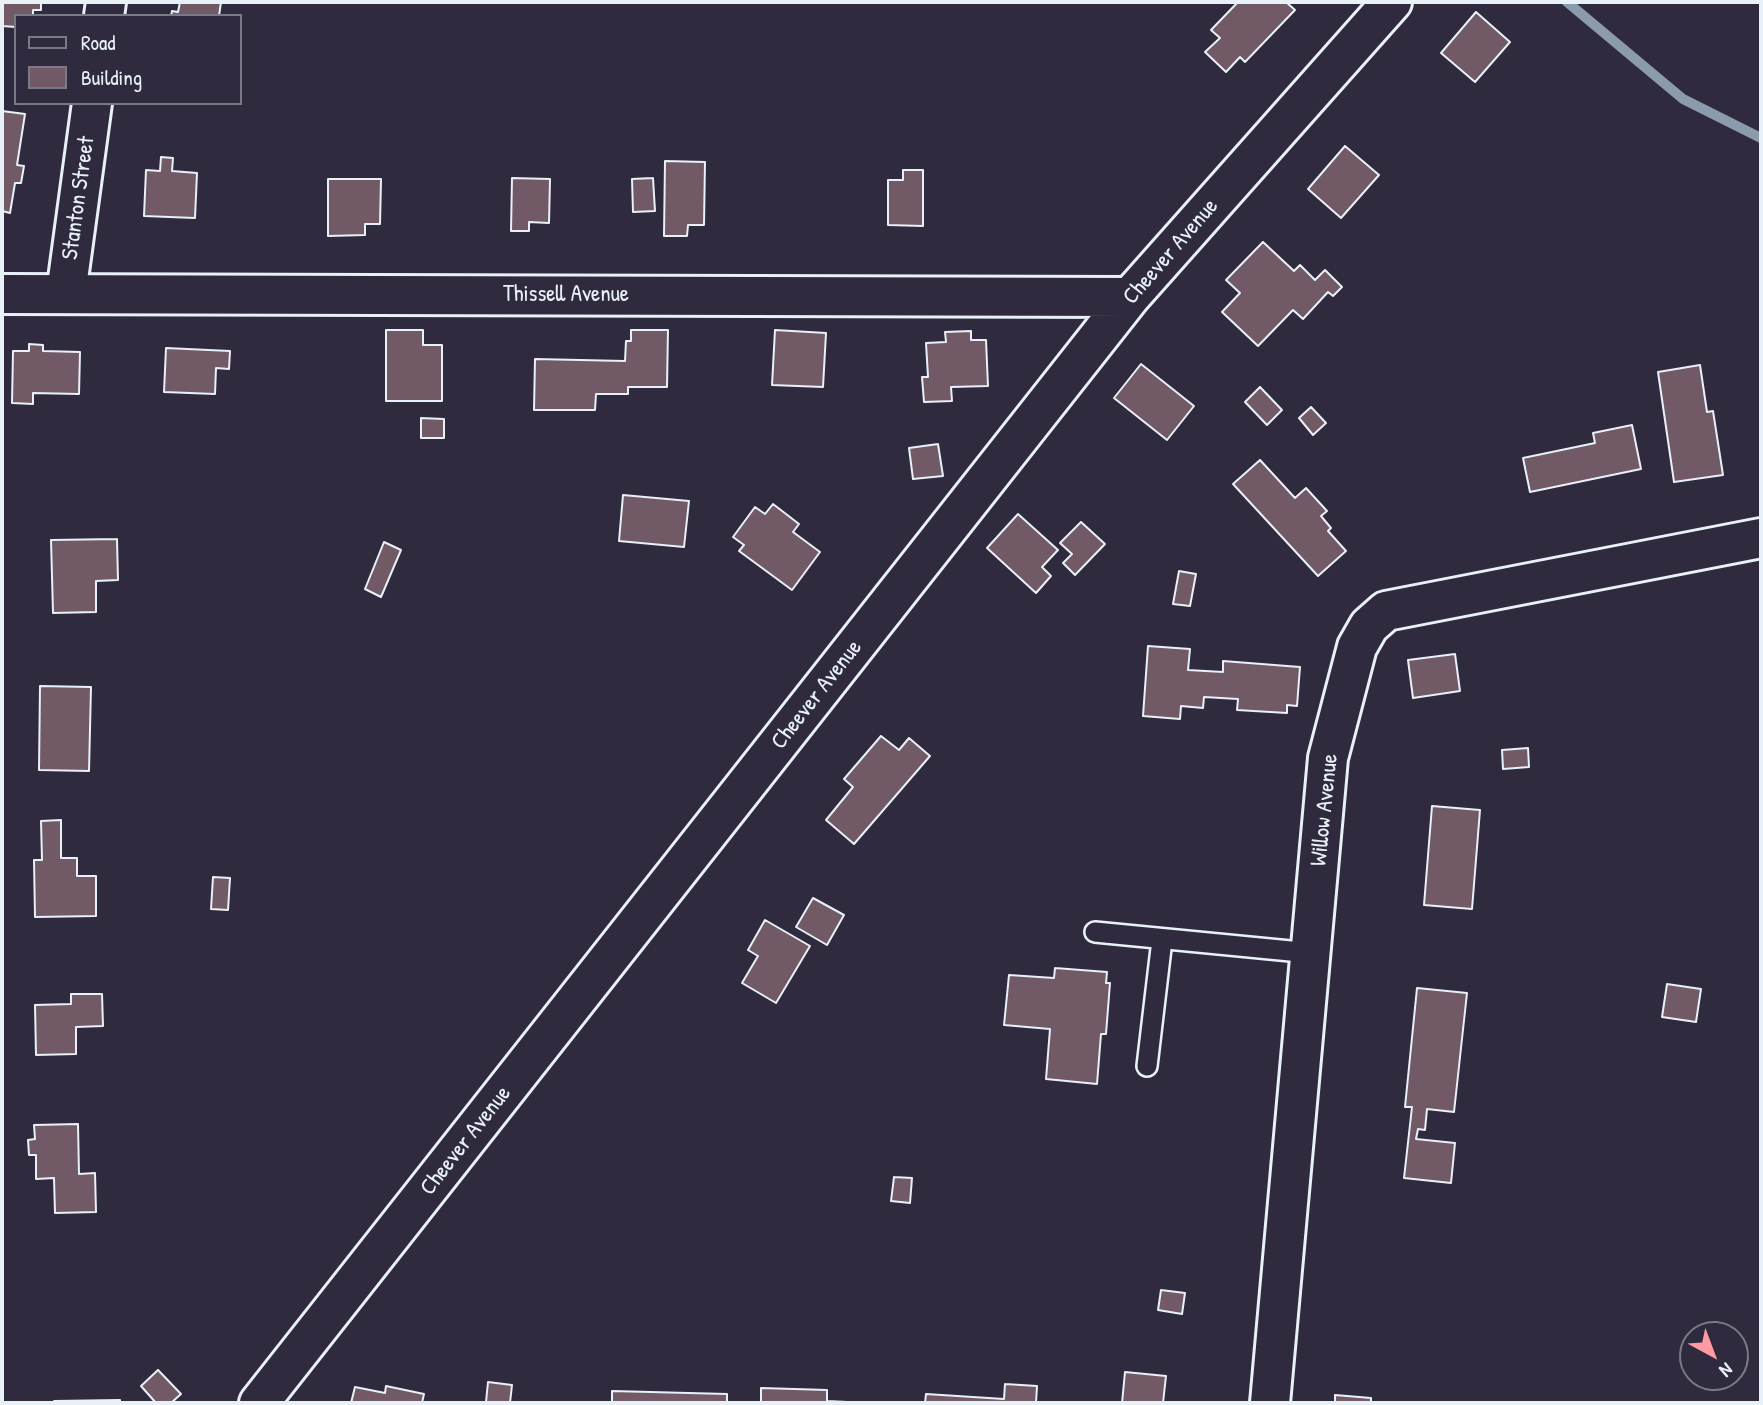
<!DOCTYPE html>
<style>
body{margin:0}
#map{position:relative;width:1763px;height:1405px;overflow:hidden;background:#2f2a3d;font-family:"Patrick Hand",sans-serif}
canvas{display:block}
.frame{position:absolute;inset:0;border:4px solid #e8f1f8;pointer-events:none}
.legend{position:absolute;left:14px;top:14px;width:228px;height:91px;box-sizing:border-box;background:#2f2a3d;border:2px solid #797a88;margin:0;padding:9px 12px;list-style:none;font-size:21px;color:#e8f1f8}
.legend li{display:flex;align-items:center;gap:14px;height:35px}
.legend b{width:35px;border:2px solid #797a88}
.north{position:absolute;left:1679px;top:1321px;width:70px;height:70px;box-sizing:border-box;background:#2f2a3d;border:2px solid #797a88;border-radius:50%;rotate:139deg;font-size:19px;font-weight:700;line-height:28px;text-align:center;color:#e8f1f8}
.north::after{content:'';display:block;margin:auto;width:24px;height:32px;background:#ff9aa2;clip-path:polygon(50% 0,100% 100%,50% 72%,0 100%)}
</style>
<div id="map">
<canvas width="1763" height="1405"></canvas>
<div class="frame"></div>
<ul class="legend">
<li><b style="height:9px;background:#2f2a3d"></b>Road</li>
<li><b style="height:19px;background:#715965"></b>Building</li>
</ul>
<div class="north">N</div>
</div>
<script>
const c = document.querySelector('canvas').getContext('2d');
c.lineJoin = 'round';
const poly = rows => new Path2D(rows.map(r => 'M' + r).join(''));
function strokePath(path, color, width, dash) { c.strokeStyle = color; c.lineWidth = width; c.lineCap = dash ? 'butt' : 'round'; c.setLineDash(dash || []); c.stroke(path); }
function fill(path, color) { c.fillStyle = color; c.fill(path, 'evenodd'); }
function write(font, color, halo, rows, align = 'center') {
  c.font = font + ' "Patrick Hand",sans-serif'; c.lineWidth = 7; c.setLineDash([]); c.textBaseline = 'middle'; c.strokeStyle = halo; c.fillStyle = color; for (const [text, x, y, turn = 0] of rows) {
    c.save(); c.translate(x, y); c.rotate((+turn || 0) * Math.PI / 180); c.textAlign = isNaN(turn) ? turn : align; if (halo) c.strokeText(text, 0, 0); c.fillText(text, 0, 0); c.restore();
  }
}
const stream = poly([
 [1567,2,1683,99,1761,138]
]);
const building = poly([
 [2,2,41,2,41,10,33,10,33,16,16,16,16,27,2,26,2,2],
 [180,2,221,2,219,16,171,16,172,11,178,12,180,2],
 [1238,2,1286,2,1295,10,1245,62,1240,57,1226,72,1205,52,1220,38,1211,30,1238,2],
 [1476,12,1510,42,1475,82,1441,53,1476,12],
 [2,111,25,114,17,165,24,166,21,183,15,183,10,213,2,211,2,111],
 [1345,146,1379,175,1341,218,1308,189,1345,146],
 [161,157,173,158,172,171,197,173,195,218,144,216,146,170,160,171,161,157],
 [665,161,705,162,704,225,688,225,687,236,664,236,665,161],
 [903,170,923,170,923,226,888,225,888,180,903,180,903,170],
 [512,178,550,179,549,223,529,222,529,231,511,231,512,178],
 [653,178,655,211,633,212,632,179,653,178],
 [328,179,381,179,380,224,365,224,365,235,328,236,328,179],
 [1263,242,1294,271,1300,265,1315,280,1325,270,1342,287,1333,296,1328,292,1303,319,1293,310,1258,346,1222,312,1240,293,1226,280,1263,242],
 [386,330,423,330,423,345,442,345,442,401,386,401,386,330],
 [631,330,668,330,667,387,628,387,628,394,596,394,595,410,534,410,535,359,625,361,626,341,631,341,631,330],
 [775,330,826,333,823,387,772,385,775,330],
 [971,331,971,340,986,340,988,386,951,387,952,401,924,402,922,377,928,377,926,343,946,342,945,332,971,331],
 [29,344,43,345,43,351,80,352,79,394,33,393,33,404,12,403,13,351,29,351,29,344],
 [166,348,230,351,229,369,216,368,215,394,164,392,166,348],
 [1141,364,1194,406,1167,440,1114,398,1141,364],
 [1700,365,1707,412,1713,411,1723,475,1674,482,1658,372,1700,365],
 [1260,387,1282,410,1267,425,1245,402,1260,387],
 [1311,407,1326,423,1313,435,1299,418,1311,407],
 [421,418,444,419,444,438,421,438,421,418],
 [1632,425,1641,469,1530,492,1523,458,1595,443,1593,433,1632,425],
 [938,444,943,476,913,479,909,448,938,444],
 [1260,460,1295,498,1306,488,1327,511,1321,516,1331,528,1328,531,1346,551,1318,576,1233,484,1260,460],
 [623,495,689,501,684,547,619,541,623,495],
 [773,504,799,524,793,532,820,552,792,590,739,551,744,545,733,537,755,507,765,514,773,504],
 [1018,514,1058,550,1042,567,1051,576,1036,593,987,548,1018,514],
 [1081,522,1105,544,1075,575,1063,563,1072,554,1060,543,1081,522],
 [117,539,118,580,96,581,96,612,53,613,51,540,117,539],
 [384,542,401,550,381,597,365,589,384,542],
 [1179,571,1196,574,1190,606,1173,604,1179,571],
 [1148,646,1190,649,1188,670,1223,672,1223,661,1300,667,1297,706,1287,705,1287,713,1237,710,1238,699,1204,697,1203,708,1181,706,1180,719,1143,716,1148,646],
 [1455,654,1460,691,1413,698,1408,660,1455,654],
 [40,686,91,687,89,771,39,770,40,686],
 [881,736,899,750,909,738,930,756,854,844,826,820,853,787,844,779,881,736],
 [1528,748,1529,767,1503,769,1502,750,1528,748],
 [1432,806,1480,810,1472,909,1424,905,1432,806],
 [61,820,61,858,77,858,77,876,96,876,96,916,35,917,34,860,42,860,41,821,61,820],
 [213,877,230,878,228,910,211,909,213,877],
 [813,898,844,915,827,945,796,927,813,898],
 [765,920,810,946,776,1003,742,983,758,956,748,950,765,920],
 [1055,968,1107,972,1106,983,1110,983,1106,1034,1101,1034,1097,1084,1046,1079,1050,1029,1004,1025,1009,975,1054,978,1055,968],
 [1667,984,1701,989,1696,1022,1662,1017,1667,984],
 [1417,988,1467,993,1454,1112,1427,1109,1425,1130,1418,1129,1416,1139,1455,1143,1451,1183,1404,1178,1412,1107,1405,1107,1417,988],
 [71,994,102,994,103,1026,76,1027,76,1054,36,1055,35,1005,71,1004,71,994],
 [78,1124,79,1174,95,1173,96,1212,55,1213,54,1178,36,1179,36,1155,29,1155,28,1140,35,1139,34,1125,78,1124],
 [894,1177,912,1178,910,1203,891,1201,894,1177],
 [1161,1290,1185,1293,1182,1314,1158,1310,1161,1290],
 [158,1370,181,1394,171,1403,156,1403,141,1386,158,1370],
 [1125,1372,1166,1376,1163,1403,1122,1403,1125,1372],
 [488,1382,512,1385,510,1403,486,1402,488,1382],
 [1005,1384,1037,1386,1036,1403,925,1403,926,1394,1004,1399,1005,1384],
 [386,1386,424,1394,422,1403,351,1403,355,1387,385,1393,386,1386],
 [761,1388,827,1390,827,1401,868,1403,761,1403,761,1388],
 [612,1391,727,1394,727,1403,612,1403,612,1391],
 [1335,1395,1371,1398,1371,1403,1335,1403,1335,1395],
 [120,1400,120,1403,54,1403,54,1401,120,1400]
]);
const lane = poly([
 [1095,932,1311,953],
 [1147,1066,1162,940]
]);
const street = poly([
 [104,16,106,2],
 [2,294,1130,297],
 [66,294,92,103],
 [259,1403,1130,297,1392,2],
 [1270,1403,1328,758,1357,647,1369,626,1386,611,1761,538]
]);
const streetNames = [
 ["Stanton Street",79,198,-82],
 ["Cheever Avenue",1171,252,-49],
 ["Thissell Avenue",566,295],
 ["Cheever Avenue",817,695,-52],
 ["Willow Avenue",1325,810,-84],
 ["Cheever Avenue",466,1141,-52]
];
strokePath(stream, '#8c9bac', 10);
fill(building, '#715965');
strokePath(building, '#e8f1f8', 2);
strokePath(lane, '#e8f1f8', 24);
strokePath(street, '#e8f1f8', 44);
strokePath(lane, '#2f2a3d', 19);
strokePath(street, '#2f2a3d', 38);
write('23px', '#e8f1f8', '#2f2a3d', streetNames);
</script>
